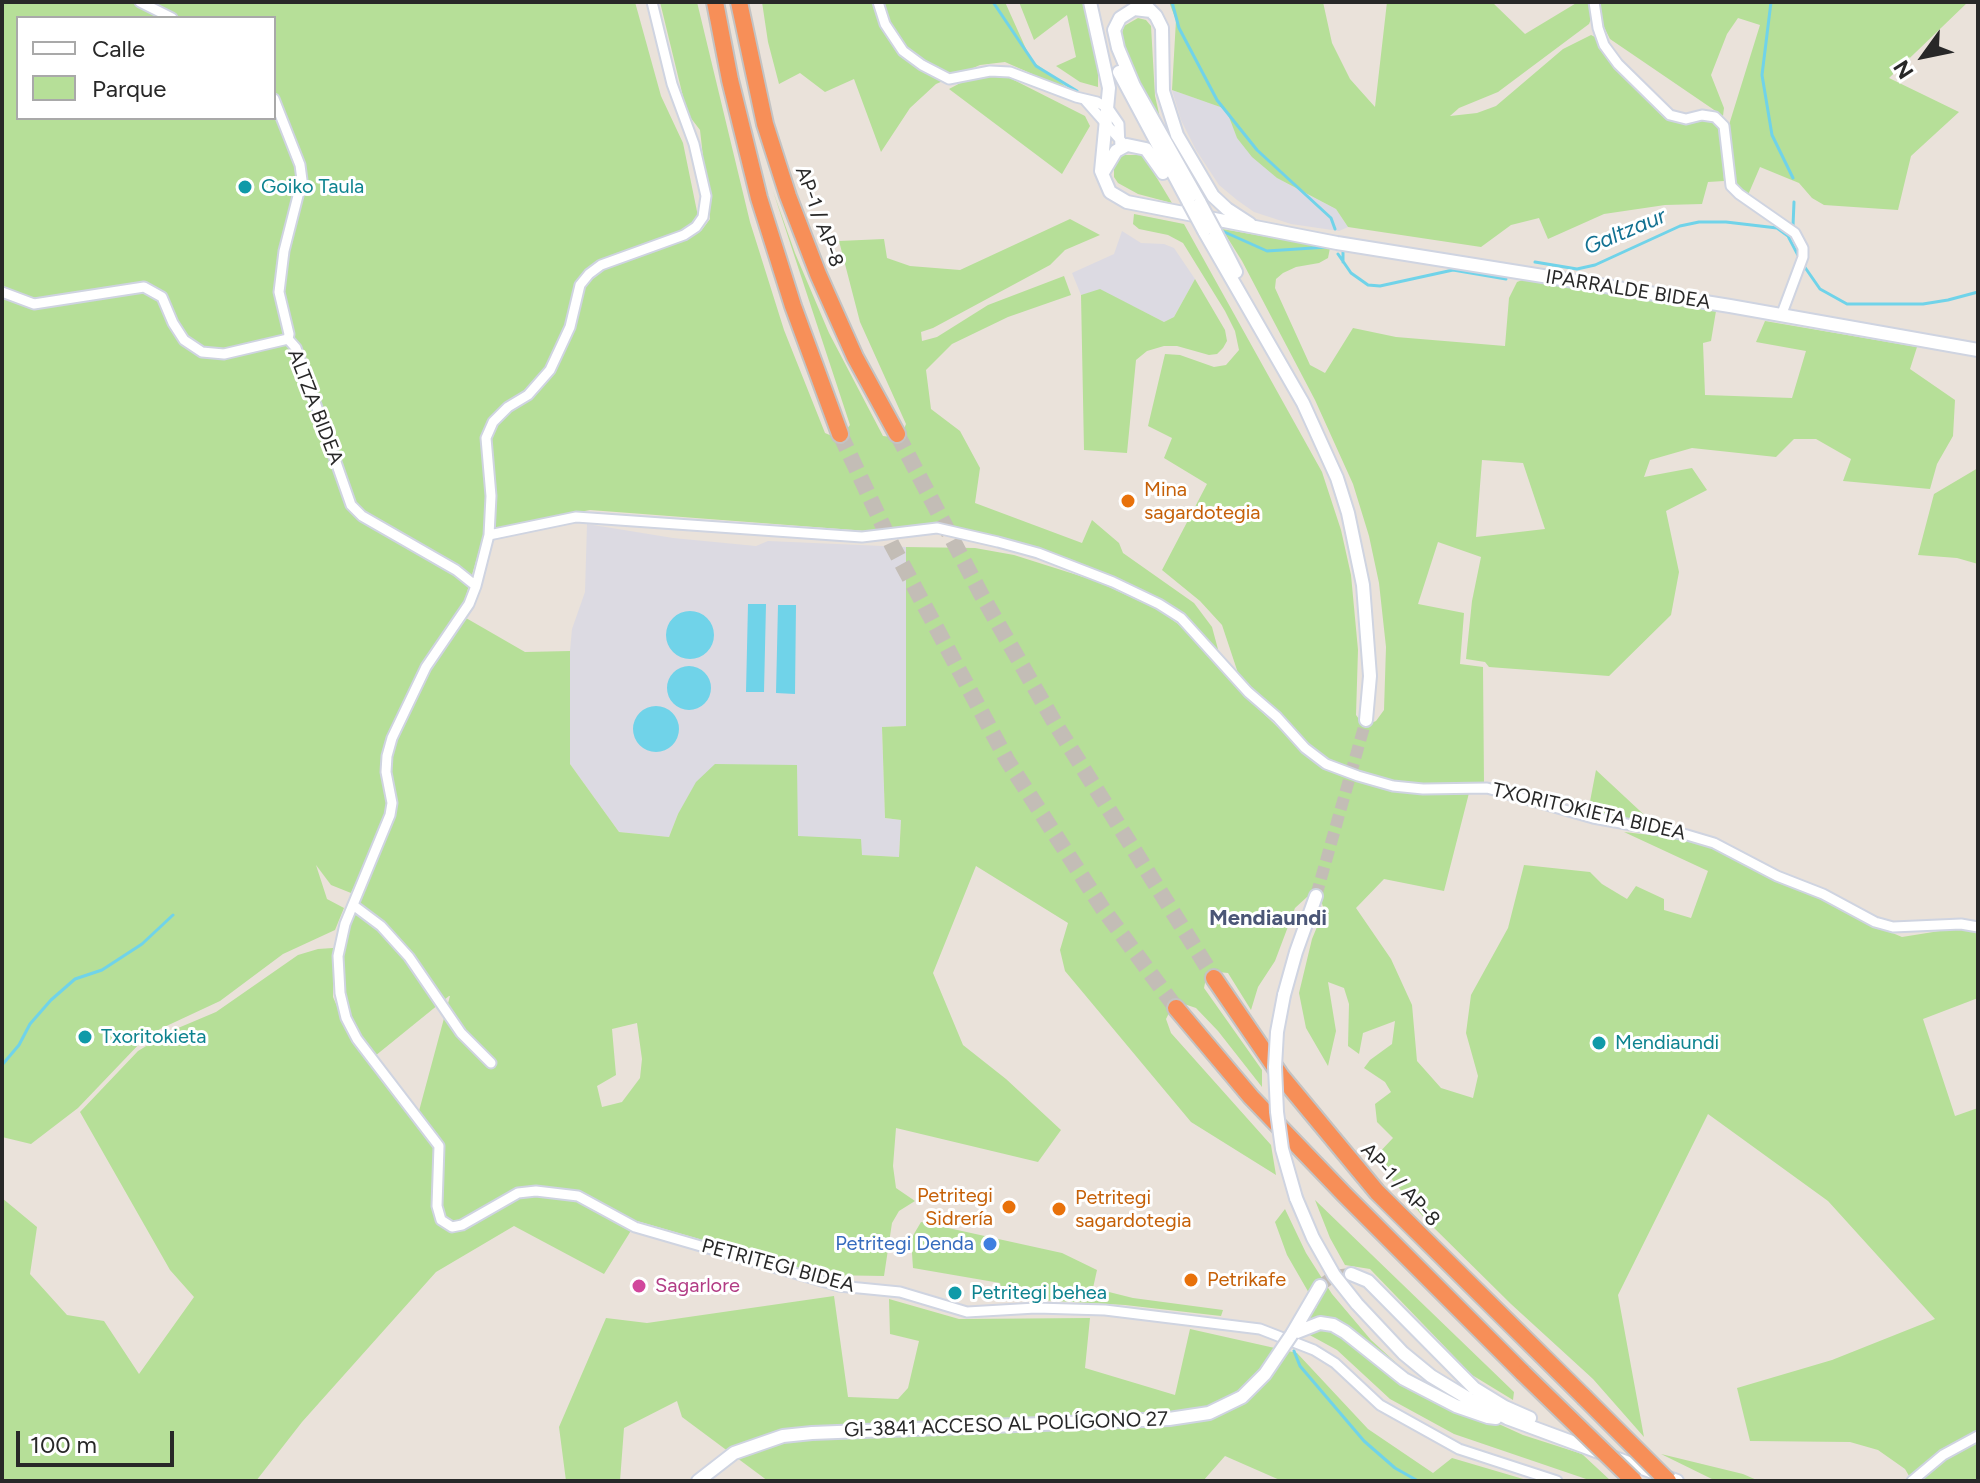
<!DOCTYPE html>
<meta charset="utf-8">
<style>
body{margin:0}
#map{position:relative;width:1980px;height:1483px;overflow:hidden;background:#eae2da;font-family:Figtree,sans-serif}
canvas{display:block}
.frame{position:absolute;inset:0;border:4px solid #282828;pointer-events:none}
.legend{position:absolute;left:16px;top:16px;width:260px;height:104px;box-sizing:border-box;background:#fff;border:2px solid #a9a9a9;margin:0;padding:10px 14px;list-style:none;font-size:24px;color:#282828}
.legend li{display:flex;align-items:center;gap:16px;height:40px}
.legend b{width:40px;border:2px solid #a9a9a9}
.north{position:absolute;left:1884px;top:16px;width:80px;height:80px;-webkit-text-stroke:6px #fff;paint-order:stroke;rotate:237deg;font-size:22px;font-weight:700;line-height:32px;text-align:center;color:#282828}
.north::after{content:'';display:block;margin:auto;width:28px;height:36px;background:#282828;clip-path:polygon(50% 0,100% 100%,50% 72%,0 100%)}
.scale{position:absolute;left:16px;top:1431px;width:158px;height:36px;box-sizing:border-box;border:4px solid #282828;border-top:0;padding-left:10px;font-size:24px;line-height:28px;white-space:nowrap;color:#282828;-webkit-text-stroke:6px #fff;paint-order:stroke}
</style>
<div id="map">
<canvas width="1980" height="1483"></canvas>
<div class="frame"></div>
<ul class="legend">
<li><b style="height:10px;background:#fff"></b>Calle</li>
<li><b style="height:22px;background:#b6df98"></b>Parque</li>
</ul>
<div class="north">N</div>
<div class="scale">100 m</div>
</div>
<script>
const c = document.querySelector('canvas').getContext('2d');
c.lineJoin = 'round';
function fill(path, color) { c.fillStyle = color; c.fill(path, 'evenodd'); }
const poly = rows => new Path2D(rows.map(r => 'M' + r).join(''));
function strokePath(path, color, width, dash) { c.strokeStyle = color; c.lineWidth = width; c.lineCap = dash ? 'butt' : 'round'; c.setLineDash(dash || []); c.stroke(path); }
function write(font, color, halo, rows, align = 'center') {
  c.font = font + ' Figtree,sans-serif'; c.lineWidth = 6; c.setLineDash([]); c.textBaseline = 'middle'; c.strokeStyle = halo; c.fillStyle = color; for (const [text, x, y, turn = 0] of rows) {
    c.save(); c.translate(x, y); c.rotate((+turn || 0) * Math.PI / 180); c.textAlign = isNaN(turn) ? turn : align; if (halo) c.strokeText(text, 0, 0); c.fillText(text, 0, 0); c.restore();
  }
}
const industrial = poly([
 [1172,90,1227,109,1237,138,1277,178,1336,209,1348,227,1339,231,1291,224,1254,212,1237,200,1219,185,1196,150,1181,120],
 [1122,231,1141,243,1164,244,1174,248,1195,279,1174,317,1164,322,1100,290,1081,295,1072,273,1114,254],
 [587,524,673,538,756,546,768,541,906,547,906,726,882,727,885,818,901,820,899,857,862,855,797,836,797,766,678,814,669,837,619,832,570,764,570,651,572,629,585,592]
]);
const green = poly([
 [2,2,635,2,661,96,683,143,701,231,710,219,700,130,687,113,660,2,697,2,750,222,784,330,825,433,839,439,850,425,773,191,795,253,829,333,883,436,900,438,906,424,860,322,839,241,884,239,887,258,910,266,960,270,1070,219,1100,235,1065,250,1050,265,933,328,921,332,922,341,937,337,988,305,1064,276,1071,295,1008,317,952,344,926,370,931,409,960,431,980,468,975,503,1082,543,1092,520,1119,543,1123,553,1194,603,1212,627,1219,653,1186,616,1160,599,1013,541,934,523,867,531,590,510,485,530,463,606,421,665,383,751,382,775,387,807,381,828,351,893,331,885,316,865,327,899,344,908,335,930,283,954,220,1001,160,1029,143,1040,78,1108,31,1144,2,1137],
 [18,18,274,18,274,118,18,118],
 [762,2,1005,2,1031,60,1073,92,1005,62,980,65,936,84,910,108,881,152,854,79,825,92,800,73,779,84,768,42],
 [1019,2,1083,2,1098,70,1098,87,1080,82,1056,66,1076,57,1067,15,1034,40],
 [1169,2,1323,2,1332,43,1350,79,1375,107,1387,2,1492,2,1525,34,1578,2,1589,2,1591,19,1589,24,1498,92,1459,108,1450,116,1477,113,1496,106,1563,49,1591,35,1597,38,1623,73,1661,115,1672,121,1687,123,1701,120,1712,122,1720,128,1724,181,1708,182,1702,204,1665,205,1604,214,1548,239,1539,218,1511,225,1481,247,1348,227,1336,209,1277,178,1252,157,1237,138,1226,109,1172,90,1176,20],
 [1600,2,1968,2,1889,78,1959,112,1911,156,1898,210,1824,205,1812,198,1799,183,1760,167,1748,195,1738,186,1734,177,1728,128,1760,25,1738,18,1727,34,1711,75,1724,108,1723,116,1610,39,1603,25],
 [1138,18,1146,20,1151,26,1155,96,1160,118,1133,69,1121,37,1124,26],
 [985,75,1006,76,1085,116,1090,126,1062,174,949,89,966,80],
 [1124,155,1143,155,1172,203,1138,194,1118,183,1114,177,1114,167,1119,157],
 [1134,214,1184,224,1322,472,1341,530,1351,575,1358,650,1356,715,1364,726,1376,721,1384,710,1386,647,1379,583,1369,536,1353,484,1315,400,1242,261,1222,229,1330,248,1328,258,1319,263,1296,267,1283,273,1276,279,1275,288,1310,365,1325,373,1353,328,1396,337,1505,346,1509,298,1517,282,1525,279,1716,311,1711,341,1703,343,1705,395,1792,398,1806,351,1756,342,1765,321,1917,347,1910,369,1955,400,1953,436,1937,464,1930,489,1843,481,1851,459,1816,439,1794,439,1776,457,1692,448,1650,460,1644,477,1692,468,1707,490,1666,511,1679,572,1671,615,1609,676,1489,667,1485,662,1466,659,1472,601,1481,557,1438,542,1418,604,1464,613,1460,664,1483,667,1484,784,1425,786,1394,782,1358,772,1333,763,1317,752,1239,676,1222,625,1200,601,1162,570,1207,484,1164,458,1172,438,1148,426,1165,354,1180,355,1214,367,1226,365,1239,350,1235,331,1225,311,1183,243,1168,235,1139,229,1133,224],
 [1482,460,1523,463,1545,529,1476,537],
 [1195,279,1225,330,1227,341,1223,348,1217,354,1209,355,1177,346,1164,346,1147,351,1136,360,1127,453,1084,450,1081,295,1100,289,1164,322,1174,317],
 [1978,468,1978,564,1957,558,1918,555,1934,494],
 [906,547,975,548,1014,555,1096,581,1161,611,1182,627,1246,697,1304,752,1405,791,1437,794,1469,793,1444,891,1384,879,1356,908,1391,959,1412,1005,1417,1061,1441,1088,1473,1098,1478,1076,1466,1033,1471,995,1508,928,1524,865,1590,872,1602,884,1627,899,1636,886,1664,899,1664,910,1691,918,1708,871,1624,832,1686,839,1714,848,1820,896,1871,924,1902,937,1952,929,1978,931,1978,998,1923,1019,1955,1116,1978,1108,1978,1481,1912,1481,1905,1469,1878,1450,1850,1442,1750,1441,1737,1388,1832,1360,1935,1319,1828,1201,1708,1114,1618,1295,1644,1437,1593,1379,1511,1304,1425,1219,1374,1158,1393,1138,1377,1122,1375,1104,1391,1092,1385,1082,1364,1068,1370,1060,1392,1044,1395,1021,1363,1033,1359,1054,1348,1046,1349,1004,1344,988,1328,982,1336,1031,1328,1066,1306,1028,1299,993,1312,939,1324,910,1320,897,1307,897,1295,908,1275,961,1258,987,1251,1010,1228,973,1218,972,1206,978,1204,988,1262,1070,1262,1087,1218,1031,1196,1008,1181,1003,1171,1009,1166,1019,1171,1033,1271,1145,1276,1175,1191,1122,1065,971,1060,950,1068,923,976,866,933,973,963,1045,1006,1079,1061,1130,1038,1162,896,1128,893,1166,896,1188,915,1201,899,1211,892,1223,884,1276,824,1275,637,1221,604,1274,514,1226,436,1272,302,1422,256,1481,2,1481,2,1198,37,1227,30,1274,67,1315,104,1321,139,1374,194,1297,170,1270,80,1112,138,1051,171,1031,216,1012,298,955,318,949,333,948,333,997,349,1034,378,1076,413,1118,419,1112,397,1087,356,1028,346,1005,342,982,344,947,353,917,390,824,391,756,396,739,435,658,466,618,525,652,570,651,570,764,619,832,669,837,678,814,696,782,715,764,797,765,798,836,861,839,862,855,899,857,901,820,885,818,882,727,906,726],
 [449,996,450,996,419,1111,375,1056],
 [637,1023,642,1059,640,1078,622,1102,602,1107,597,1086,616,1075,612,1029],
 [1596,770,1654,824,1588,812],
 [1315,1200,1514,1392,1513,1400,1472,1375,1370,1269,1345,1265,1330,1238],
 [1285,1209,1306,1253,1332,1294,1371,1340,1404,1370,1468,1410,1523,1435,1582,1454,1611,1481,1592,1481,1454,1434,1390,1399,1337,1350,1295,1327,1317,1307,1287,1255,1275,1222],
 [921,1222,1062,1253,1097,1270,1093,1288,1133,1298,1223,1310,1221,1316,1125,1305,1004,1298,1000,1283,913,1268,911,1239],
 [834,1296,848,1397,898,1399,908,1388,919,1341,890,1334,889,1299,959,1319,1090,1318,1085,1368,1175,1395,1190,1329,1297,1353,1368,1429,1433,1473,1452,1458,1530,1481,1282,1481,1225,1456,1203,1481,768,1481,682,1417,677,1401,624,1428,620,1481,566,1481,559,1427,606,1318,647,1323],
 [1661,1454,1743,1474,1759,1481,1716,1481]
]);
const water = poly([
 [748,604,766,604,764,692,746,692],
 [778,605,796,605,795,694,776,693],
 '666 635a24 24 0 1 1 48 0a24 24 0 1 1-48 0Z',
 '667 688a22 22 0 1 1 44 0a22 22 0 1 1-44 0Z',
 '633 729a23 23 0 1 1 46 0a23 23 0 1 1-46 0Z'
]);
const stream = poly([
 [993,2,1036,66,1077,91],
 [1172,2,1179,28,1217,100,1257,150,1331,218,1335,229],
 [1771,2,1762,75,1772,135,1793,178],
 [1793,226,1794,202],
 [1220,230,1267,251,1328,247],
 [1343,249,1343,262],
 [1338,254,1351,273,1368,285,1380,286,1453,270,1506,279],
 [1535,262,1577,269,1595,265,1680,226,1699,222,1726,222,1777,228,1788,236,1800,259],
 [1804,266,1820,289,1847,304,1923,304,1948,300,1978,292],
 [2,1065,19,1045,30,1024,51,1000,75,979,102,970,142,944,173,915],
 [1294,1351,1300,1366,1364,1441,1395,1468,1418,1481]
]);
const secondaryTunnel = poly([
 [1316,896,1366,720],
 [1320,1286,1333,1276,1351,1274]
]);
const highwayTunnel = poly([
 [840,434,892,545,1007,760,1103,909,1176,1008],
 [897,434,981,594,1056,725,1214,978]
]);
const street = poly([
 [140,2,172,18],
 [652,2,672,84,694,144,706,196,703,217,696,227,684,235,601,265,589,274,580,285,570,327,550,370,528,395,508,407,493,422,486,438,491,496,489,535,476,586,469,604,426,667,392,738,387,756,386,772,392,803,390,815,345,924,338,956,340,993,346,1018,357,1039,439,1146,437,1206,441,1220,452,1227,462,1225,518,1193,536,1191,578,1196,635,1227,839,1286,900,1292,967,1312,1036,1308,1105,1310,1260,1329,1314,1350,1335,1363,1380,1405,1459,1449,1557,1481],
 [878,2,885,24,903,51,922,65,949,79,990,71,1010,72,1076,97,1097,102,1108,108,1119,124,1120,147],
 [1594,2,1598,28,1604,45,1618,64,1670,115,1686,119,1702,115,1715,117,1724,126,1731,186,1739,194,1795,233,1803,248,1803,257,1781,316],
 [274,99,300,165,302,180,284,251,279,292,289,334,288,339],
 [1085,100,1122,142],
 [2,292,34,304,144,287,162,297,173,323,184,340,202,352,224,354,288,339],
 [288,339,296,348,351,505,362,516,456,570,476,586],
 [489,535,576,517,862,537,937,528,998,542,1038,553,1113,582,1159,604,1181,618,1248,692,1277,717,1305,748,1326,764,1358,776,1393,786,1423,789,1487,788,1593,818,1687,835,1714,843,1777,876,1823,894,1875,922,1893,927,1961,924,1978,927],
 [353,905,381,926,409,957,461,1033,491,1063],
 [1912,1481,1943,1455,1978,1436]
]);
const secondary = poly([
 [1090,2,1109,88,1101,171,1110,192,1127,202,1337,243,1730,306,1978,350],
 [1142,2,1156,16,1162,28,1163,91,1177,135,1213,196,1227,209,1250,224],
 [1151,11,1134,9,1120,18,1114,30,1118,48,1134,86,1200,203],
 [1119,72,1189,203],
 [1104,171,1116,151,1127,145,1146,149,1163,173],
 [1204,231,1303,403,1337,478,1348,513,1363,585,1370,676,1366,720],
 [1215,231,1236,272],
 [1284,995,1296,952,1316,896],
 [1296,1198,1313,1238,1334,1275,1357,1304,1403,1353,1431,1376,1469,1399,1507,1418,1677,1481],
 [1351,1274,1368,1281,1474,1388,1505,1407,1530,1418],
 [1292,1334,1320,1323,1333,1325,1345,1332,1404,1379,1456,1406,1488,1417,1496,1418],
 [1292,1334,1320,1286],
 [698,1481,734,1453,783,1436,812,1433,1169,1419]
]);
const highway = poly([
 [715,2,730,80,759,198,793,306,840,434],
 [739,2,765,124,788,196,818,274,855,357,897,434],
 [1214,978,1281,1076,1377,1192,1584,1397],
 [1176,1008,1251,1097,1344,1194,1523,1373]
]);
const secondaryBridge = poly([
 [1189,203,1204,231],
 [1200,203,1215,231],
 [1284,995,1277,1032,1275,1067,1277,1112,1282,1149,1296,1198],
 [1169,1419,1209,1413,1242,1397,1265,1374,1292,1334]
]);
const highwayBridge = poly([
 [1523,1373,1634,1481],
 [1584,1397,1668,1481]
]);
const markers = [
 [245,187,8,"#0f9aa8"],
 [1128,501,8,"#e8710a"],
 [85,1037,8,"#0f9aa8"],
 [1599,1043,8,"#0f9aa8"],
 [1009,1207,8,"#e8710a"],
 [1059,1209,8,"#e8710a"],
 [990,1244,8,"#3f7fe0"],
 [1191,1280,8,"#e8710a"],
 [639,1286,8,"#d1479c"],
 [955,1293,8,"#0f9aa8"]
];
const cultureNames = [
 ["Goiko Taula",261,187],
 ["Txoritokieta",101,1037],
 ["Mendiaundi",1615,1043],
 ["Petritegi behea",971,1293]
];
const streetNames = [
 ["AP-1 / AP-8",819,217,70],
 ["IPARRALDE BIDEA",1628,290,9],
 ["ALTZA BIDEA",315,407,69],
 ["TXORITOKIETA BIDEA",1589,812,13],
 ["AP-1 / AP-8",1400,1185,47],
 ["PETRITEGI BIDEA",778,1266,15],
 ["GI-3841 ACCESO AL POLÍGONO 27",1006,1425,-2]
];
const foodNames = [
 ["Mina",1144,490],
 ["sagardotegia",1144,513],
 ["Petritegi",993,1196,"right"],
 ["Sidrería",993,1219,"right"],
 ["Petritegi",1075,1198],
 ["sagardotegia",1075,1221],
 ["Petrikafe",1207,1280]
];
const shopNames = [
 ["Petritegi Denda",974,1244]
];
const hotelNames = [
 ["Sagarlore",655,1286]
];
const waterNames = [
 ["Galtzaur",1625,232,-23]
];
const neighbourhoodNames = [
 ["Mendiaundi",1268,919]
];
fill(industrial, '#dcdae2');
fill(green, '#b6df98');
fill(water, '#70d3e9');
strokePath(stream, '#70d3e9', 3);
strokePath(secondaryTunnel, '#c3bdb6', 12, [12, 6]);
strokePath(highwayTunnel, '#c3bdb6', 16, [16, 8]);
strokePath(street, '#cfd4e1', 13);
strokePath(secondary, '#cfd4e1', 16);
strokePath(highway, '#c3c3c3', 20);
strokePath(street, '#fff', 9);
strokePath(secondary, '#fff', 12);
strokePath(highway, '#f78f58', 16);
strokePath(secondaryBridge, '#cfd4e1', 16, []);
strokePath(highwayBridge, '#c3c3c3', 20, []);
strokePath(secondaryBridge, '#fff', 12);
strokePath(highwayBridge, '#f78f58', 16);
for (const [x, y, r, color] of markers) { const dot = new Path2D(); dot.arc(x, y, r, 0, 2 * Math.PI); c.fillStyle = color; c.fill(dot); strokePath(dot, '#fff', 3); }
write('20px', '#0d838f', '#fff', cultureNames, 'left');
write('20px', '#282828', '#fff', streetNames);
write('20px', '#c56008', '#fff', foodNames, 'left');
write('20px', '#366cbe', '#fff', shopNames, 'right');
write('20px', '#b23c85', '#fff', hotelNames, 'left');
write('italic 22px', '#127192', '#fff', waterNames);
write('bold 22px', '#4b5676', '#fff', neighbourhoodNames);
</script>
